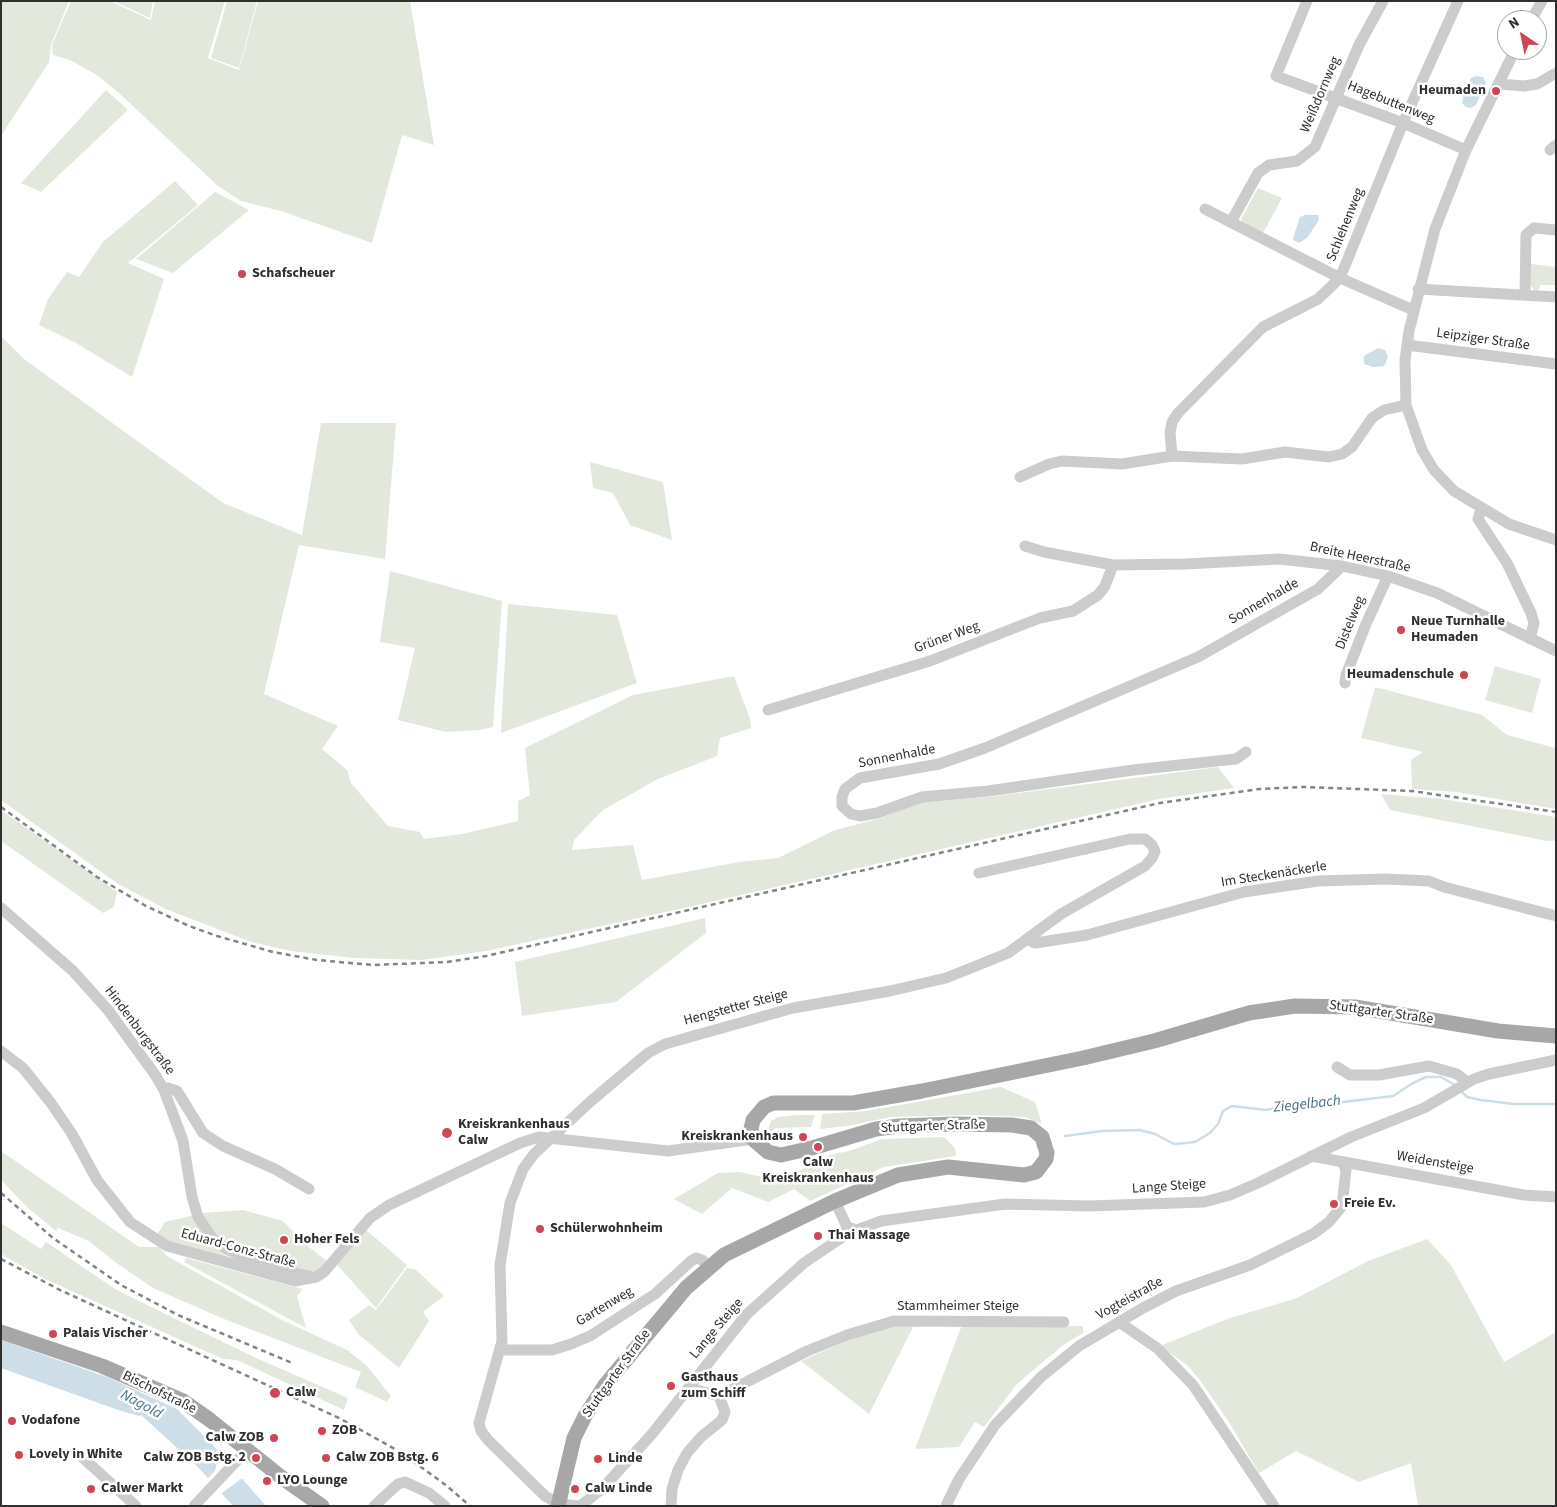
<!DOCTYPE html>
<meta charset="utf-8">
<style>
body{margin:0}
#map{position:relative;width:1557px;height:1507px;overflow:hidden;background:#fff;font-family:"Source Sans 3",sans-serif}
canvas{display:block}
.frame{position:absolute;inset:0;border:2px solid #2f2f2f;pointer-events:none}
.north{position:absolute;left:1497px;top:10px;width:50px;height:50px;box-sizing:border-box;background:#fff;border:1px solid #acacac;border-radius:50%;rotate:326deg;font-size:14px;font-weight:700;line-height:20px;text-align:center;color:#2f2f2f}
.north::after{content:'';display:block;margin:auto;width:18px;height:22px;background:#d14654;clip-path:polygon(50% 0,100% 100%,50% 72%,0 100%)}
</style>
<div id="map">
<canvas width="1557" height="1507"></canvas>
<div class="frame"></div>
<div class="north">N</div>
</div>
<script>
const c = document.querySelector('canvas').getContext('2d');
c.lineJoin = 'round';
function fill(path, color) { c.fillStyle = color; c.fill(path, 'evenodd'); }
const poly = rows => new Path2D(rows.map(r => 'M' + r).join(''));
function strokePath(path, color, width, dash) { c.strokeStyle = color; c.lineWidth = width; c.lineCap = dash ? 'butt' : 'round'; c.setLineDash(dash || []); c.stroke(path); }
function write(font, color, halo, rows, align = 'center') {
  c.font = font + ' "Source Sans 3",sans-serif'; c.lineWidth = 5; c.setLineDash([]); c.textBaseline = 'middle'; c.strokeStyle = halo; c.fillStyle = color; for (const [text, x, y, turn = 0] of rows) {
    c.save(); c.translate(x, y); c.rotate((+turn || 0) * Math.PI / 180); c.textAlign = isNaN(turn) ? turn : align; if (halo) c.strokeText(text, 0, 0); c.fillText(text, 0, 0); c.restore();
  }
}
const green = poly([
 [1,1,69,1,51,45,49,62,1,136],
 [71,1,110,1,151,20,155,1,225,1,208,58,239,70,258,1,410,1,434,145,402,135,372,243,281,211,241,201,218,186,118,92,95,74,70,60,53,55,52,45],
 [113,1,153,1,150,18],
 [227,1,257,1,239,68,211,58],
 [106,90,128,110,41,192,21,183],
 [175,181,198,205,128,263,164,279,132,377,76,343,39,325,48,299,67,272,79,277,103,242],
 [1258,188,1282,198,1263,233,1244,224,1241,219],
 [215,192,249,210,173,273,136,259],
 [1531,264,1556,267,1556,285,1540,285,1539,291,1534,290,1530,284],
 [1,336,24,359,223,503,302,535,321,423,396,423,385,559,299,545,264,694,338,726,322,749,347,770,351,783,388,826,420,832,424,839,462,834,518,821,518,801,530,795,525,748,633,695,734,676,750,719,751,728,720,738,717,756,658,779,603,810,574,840,572,850,633,845,642,880,739,862,778,858,835,830,878,819,923,802,988,797,1218,767,1234,788,1159,799,680,909,486,951,422,960,354,958,291,951,251,942,166,909,118,884,1,800],
 [590,462,663,482,672,540,630,525,613,493,593,488],
 [390,571,502,601,493,727,480,730,446,732,398,720,415,648,380,642],
 [508,604,617,615,637,683,501,733],
 [1495,666,1541,679,1532,713,1485,700],
 [1375,687,1482,715,1507,735,1556,748,1556,809,1456,792,1412,789,1411,760,1423,752,1361,738],
 [1381,794,1442,799,1556,817,1556,841,1547,841,1390,810],
 [1,810,117,892,114,907,103,913,1,841],
 [705,918,706,933,616,1002,522,1016,515,962],
 [1001,1087,1035,1102,1042,1124,1025,1117,970,1115,891,1117,847,1126,820,1129,822,1114,866,1111],
 [796,1115,815,1115,811,1127,776,1128,770,1133,768,1129,771,1121,778,1117],
 [944,1137,955,1148,956,1156,884,1167,810,1201,794,1189,768,1202,732,1188,702,1214,674,1199,718,1173,740,1172,766,1178,799,1171,825,1156,849,1151,882,1139],
 [1,1151,139,1247,159,1247,167,1256,282,1320,347,1350,366,1365,391,1396,387,1402,355,1387,361,1372,224,1319,153,1288,115,1262,89,1241,58,1228,56,1231,28,1208,1,1180],
 [243,1210,283,1221,305,1244,327,1261,316,1275,240,1262,171,1245,156,1236,165,1222,203,1213],
 [1,1223,41,1249,46,1242,115,1289,151,1307,256,1358,348,1398,344,1410,237,1360,223,1359,45,1279,1,1254],
 [366,1230,407,1265,376,1308,337,1265],
 [1427,1239,1451,1265,1504,1362,1556,1332,1556,1506,1418,1506,1411,1463,1359,1482,1296,1451,1259,1473,1227,1419,1199,1379,1187,1365,1160,1346,1227,1319,1297,1298,1368,1261],
 [186,1258,303,1289,297,1296,306,1328,184,1262],
 [407,1268,415,1269,444,1296,423,1312,429,1321,399,1368,358,1334,349,1320,369,1305,376,1310],
 [962,1325,1083,1326,1083,1333,1063,1345,1017,1384,984,1427,975,1422,959,1447,915,1449],
 [890,1327,913,1327,869,1414,801,1361,846,1341]
]);
const water = poly([
 [1476,76,1483,77,1486,83,1476,105,1471,108,1466,107,1462,103,1464,93,1471,78],
 [1305,215,1318,215,1319,220,1307,238,1299,243,1293,240,1294,235,1300,217],
 [1378,348,1385,350,1388,357,1384,366,1373,367,1364,364,1364,356],
 [1,1340,107,1377,177,1409,211,1443,266,1506,233,1506,197,1466,141,1415,139,1416,118,1410,1,1368]
]);
const pier = poly([
 [220,1451,244,1477,219,1495,206,1480,215,1471]
]);
const stream = poly([
 [1461,1091,1467,1097,1481,1100,1514,1104,1556,1104],
 [1065,1136,1102,1131,1140,1130,1155,1134,1174,1144,1186,1143,1195,1142,1210,1133,1218,1124,1223,1111,1232,1106,1266,1110,1308,1103,1335,1103,1393,1096,1413,1083,1426,1077,1441,1077,1455,1085]
]);
const minor = poly([
 [1307,1,1276,76,1403,123,1466,150],
 [1531,20,1542,1],
 [1515,50,1466,150,1435,229,1409,331,1405,360,1406,405,1422,450,1434,470,1454,491,1509,524,1556,540],
 [1500,84,1524,86,1537,84,1556,73],
 [1550,150,1556,145],
 [1205,209,1340,278,1413,310],
 [1231,222,1258,173,1269,165,1297,161,1315,147,1359,45,1383,1],
 [1418,289,1556,297],
 [1525,295,1526,235,1534,228,1556,230],
 [1407,345,1556,364],
 [1172,456,1170,433,1172,422,1178,413,1263,327,1318,299,1340,278,1403,123,1458,1],
 [1020,477,1049,464,1062,461,1122,464,1172,456,1242,459,1285,452,1329,457,1342,454,1352,447,1372,418,1384,410,1406,405],
 [1481,509,1478,519,1507,563,1531,613,1534,623,1530,639],
 [1025,546,1044,552,1113,565,1185,564,1280,559,1342,566,1388,576,1437,593,1556,651],
 [1345,683,1346,675,1366,624,1388,576],
 [768,710,930,661,1040,618,1073,611,1098,595,1105,586,1113,565],
 [1246,752,1236,759,1133,770,988,791,922,797,877,813,860,816,851,814,842,806,842,797,845,789,860,778,939,764,985,748,1198,657,1318,589,1342,566],
 [1,908,73,971,108,1010,156,1076,164,1090,183,1141,192,1197,198,1217,212,1238,224,1247,242,1256,287,1271,309,1276],
 [1027,939,1035,943,1087,935,1244,892,1318,881,1385,879,1429,881,1444,887,1556,916],
 [1,1051,23,1068,51,1103,72,1134,97,1180,130,1222,167,1246,295,1281,316,1277,324,1272,370,1218,389,1205,520,1143,539,1137,668,1151,753,1139],
 [1337,1067,1350,1075,1379,1075,1429,1066,1457,1074,1467,1082],
 [164,1090,168,1088,177,1091,203,1133,223,1146,275,1169,309,1189],
 [1311,1156,1524,1195,1556,1197],
 [835,1201,847,1227,857,1230,881,1221,1005,1204,1089,1206,1204,1202,1230,1195,1258,1183,1351,1137,1424,1108,1474,1079,1489,1074,1556,1060],
 [1119,1322,1157,1348,1193,1385,1274,1506],
 [500,1350,552,1350,571,1344,590,1336,655,1294,691,1261,696,1258,702,1260,709,1266],
 [690,1388,719,1396,807,1351,847,1335,894,1321,1064,1322],
 [83,1458,136,1506],
 [194,1506,246,1451],
 [374,1506,398,1484,405,1482,429,1493,445,1506],
 [578,1506,559,1504,545,1496,488,1440,481,1431,479,1423,502,1341,500,1265,510,1203,523,1169,534,1154,591,1101,648,1053,665,1044,793,1008,890,991,946,978,976,966,1008,953,1061,914,1145,866,1152,858,1155,851,1152,845,1145,839,1130,839,979,873],
 [580,1506,602,1489,652,1434,747,1314,804,1263,841,1238,847,1227],
 [671,1506,672,1489,678,1470,687,1453,701,1437,722,1420,725,1412,719,1396],
 [946,1506,959,1479,995,1425,1041,1377,1079,1346,1143,1308,1176,1291,1250,1265,1313,1234,1329,1222,1342,1206,1346,1170,1343,1163]
]);
const major = poly([
 [1,1332,102,1366,183,1401,210,1420,281,1477,322,1506],
 [558,1506,574,1438,585,1416,605,1385,686,1288,724,1255,835,1201,898,1175,948,1167,1024,1175,1036,1172,1046,1159,1047,1153,1042,1137,1031,1128,1012,1125,954,1124,899,1126,876,1129,812,1148,781,1155,768,1152,753,1139,751,1129,753,1120,764,1107,773,1103,853,1103,922,1091,1083,1058,1154,1041,1249,1013,1295,1006,1355,1007,1498,1031,1556,1036]
]);
const rail = poly([
 [1,807,97,877,146,906,189,926,217,936,273,952,317,960,373,965,447,962,486,956,1160,803,1259,789,1303,787,1412,791,1556,812],
 [1,1193,53,1238,121,1285,178,1315,292,1363],
 [1,1259,60,1290,341,1419,402,1453,447,1486,470,1506]
]);
const markers = [
 [1496,91,5,"#d14654"],
 [242,274,5,"#d14654"],
 [1401,630,5,"#d14654"],
 [1464,675,5,"#d14654"],
 [447,1133,6,"#d14654"],
 [803,1137,5,"#d14654"],
 [818,1147,5,"#d14654"],
 [1334,1204,5,"#d14654"],
 [540,1229,5,"#d14654"],
 [818,1236,5,"#d14654"],
 [284,1240,5,"#d14654"],
 [53,1334,5,"#d14654"],
 [671,1386,5,"#d14654"],
 [275,1393,6,"#d14654"],
 [12,1421,5,"#d14654"],
 [322,1431,5,"#d14654"],
 [274,1438,5,"#d14654"],
 [19,1455,5,"#d14654"],
 [256,1458,5,"#d14654"],
 [326,1458,5,"#d14654"],
 [598,1459,5,"#d14654"],
 [267,1481,5,"#d14654"],
 [91,1489,5,"#d14654"],
 [575,1489,5,"#d14654"]
];
const poiNames = [
 ["Heumaden",1486,91,"right"],
 ["Schafscheuer",252,274],
 ["Neue Turnhalle",1411,622],
 ["Heumaden",1411,638],
 ["Heumadenschule",1454,675,"right"],
 ["Kreiskrankenhaus",458,1125],
 ["Calw",458,1141],
 ["Kreiskrankenhaus",793,1137,"right"],
 ["Calw",818,1163,"center"],
 ["Kreiskrankenhaus",818,1179,"center"],
 ["Freie Ev.",1344,1204],
 ["Schülerwohnheim",550,1229],
 ["Thai Massage",828,1236],
 ["Hoher Fels",294,1240],
 ["Palais Vischer",63,1334],
 ["Gasthaus",681,1378],
 ["zum Schiff",681,1394],
 ["Calw",286,1393],
 ["Vodafone",22,1421],
 ["ZOB",332,1431],
 ["Calw ZOB",264,1438,"right"],
 ["Lovely in White",29,1455],
 ["Calw ZOB Bstg. 2",246,1458,"right"],
 ["Calw ZOB Bstg. 6",336,1458],
 ["Linde",608,1459],
 ["LYO Lounge",277,1481],
 ["Calwer Markt",101,1489],
 ["Calw Linde",585,1489]
];
const streetNames = [
 ["Weißdornweg",1321,95,-67],
 ["Hagebuttenweg",1391,103,22],
 ["Schlehenweg",1346,225,-68],
 ["Leipziger Straße",1483,340,8],
 ["Breite Heerstraße",1360,558,12],
 ["Sonnenhalde",1264,602,-30],
 ["Distelweg",1351,623,-68],
 ["Grüner Weg",947,638,-20],
 ["Sonnenhalde",897,757,-11],
 ["Im Steckenäckerle",1274,875,-9],
 ["Hengstetter Steige",736,1008,-15],
 ["Stuttgarter Straße",1381,1013,8],
 ["Hindenburgstraße",139,1031,53],
 ["Stuttgarter Straße",933,1127,-2],
 ["Weidensteige",1435,1163,10],
 ["Lange Steige",1169,1187,-4],
 ["Eduard-Conz-Straße",238,1249,15],
 ["Vogteistraße",1130,1299,-29],
 ["Gartenweg",605,1307,-31],
 ["Stammheimer Steige",958,1307],
 ["Lange Steige",717,1329,-50],
 ["Stuttgarter Straße",617,1374,-54],
 ["Bischofstraße",159,1393,26]
];
const waterNames = [
 ["Ziegelbach",1307,1105,-6],
 ["Nagold",141,1405,28]
];
fill(green, '#e3e8dc');
fill(water, '#cddee8');
fill(pier, '#fff');
strokePath(stream, '#cddee8', 2.5);
strokePath(minor, '#ccc', 11);
strokePath(major, '#a7a7a7', 15);
strokePath(rail, '#848484', 2.5, [5, 4]);
for (const [x, y, r, color] of markers) { const dot = new Path2D(); dot.arc(x, y, r, 0, 2 * Math.PI); c.fillStyle = color; c.fill(dot); strokePath(dot, '#fff', 2); }
write('bold 14px', '#2f2f2f', '#fff', poiNames, 'left');
write('14px', '#2f2f2f', '#fff', streetNames);
write('italic 15px', '#467088', '#fff', waterNames);
</script>
